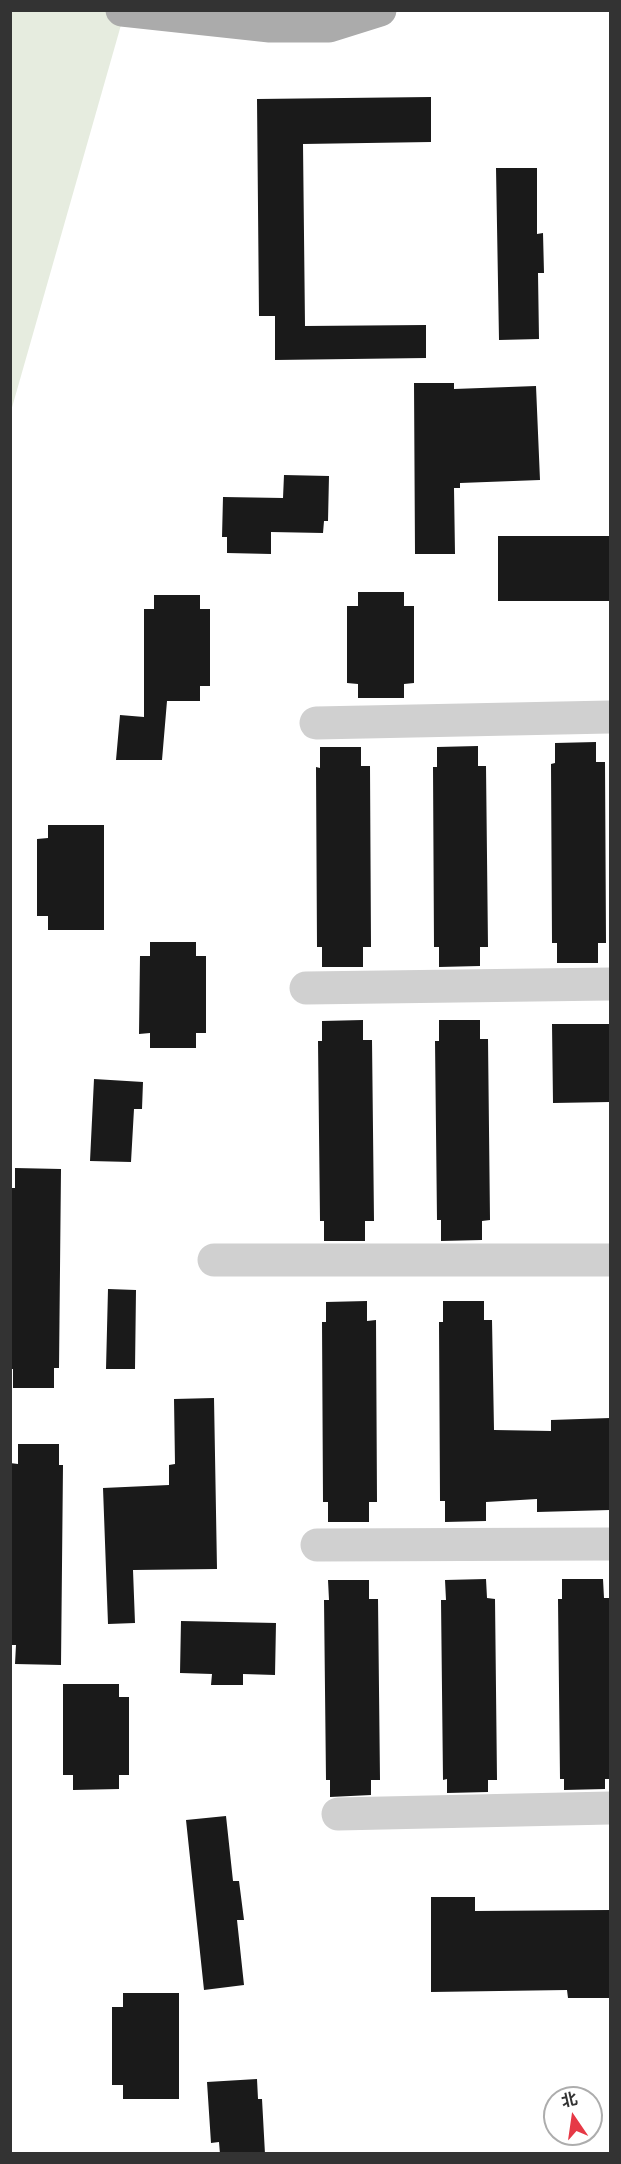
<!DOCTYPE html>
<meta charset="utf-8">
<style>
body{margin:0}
#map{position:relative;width:621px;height:2164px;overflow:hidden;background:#fff;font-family:Montserrat,"Noto Sans SC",sans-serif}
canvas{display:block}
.frame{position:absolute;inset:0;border:12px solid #333;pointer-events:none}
.north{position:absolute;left:543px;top:2086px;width:60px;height:60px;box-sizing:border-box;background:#fff;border:2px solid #adadad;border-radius:50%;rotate:347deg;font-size:16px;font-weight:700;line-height:24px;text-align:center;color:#333}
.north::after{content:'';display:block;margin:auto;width:21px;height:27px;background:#e63946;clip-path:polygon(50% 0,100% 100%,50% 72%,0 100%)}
</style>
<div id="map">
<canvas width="621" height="2164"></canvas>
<div class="frame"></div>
<div class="north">北</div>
</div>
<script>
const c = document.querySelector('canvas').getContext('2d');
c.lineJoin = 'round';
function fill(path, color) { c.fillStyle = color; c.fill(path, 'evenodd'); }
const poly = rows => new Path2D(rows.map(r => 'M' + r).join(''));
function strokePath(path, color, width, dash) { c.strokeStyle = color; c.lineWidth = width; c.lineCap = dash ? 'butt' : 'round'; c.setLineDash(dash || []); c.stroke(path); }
const green = poly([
 [11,11,125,11,11,411]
]);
const building = poly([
 [431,97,431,142,303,144,305,326,426,325,426,358,275,360,275,316,259,316,257,99],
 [496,168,537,168,537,234,543,233,544,273,538,273,539,339,499,340],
 [414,383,454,383,454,389,536,386,540,480,460,483,460,488,454,488,455,554,415,554],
 [284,475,329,476,328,521,324,521,323,533,271,532,271,554,227,553,227,537,222,537,223,497,283,498],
 [498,536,610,536,610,601,498,601],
 [358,592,404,592,404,606,414,606,414,683,404,684,404,698,358,698,358,684,347,683,347,606,358,606],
 [154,595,200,595,200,609,210,609,210,686,200,686,200,701,167,701,162,760,116,760,120,715,144,717,144,609,154,609],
 [596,742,596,762,605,762,606,943,598,943,598,963,557,963,557,943,552,943,551,764,555,763,555,743],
 [478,746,478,766,486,766,488,947,480,947,480,966,439,967,439,947,434,947,433,767,437,767,437,747],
 [320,747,361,747,361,766,370,766,371,947,363,947,363,967,322,967,322,947,317,947,316,767,320,768],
 [48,825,104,825,104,930,48,930,48,916,37,916,37,839,48,838],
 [150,942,196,942,196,956,206,956,206,1033,196,1033,196,1048,150,1048,150,1033,139,1034,140,956,150,956],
 [363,1020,363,1040,372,1040,374,1221,365,1221,365,1241,324,1241,324,1221,320,1221,318,1041,322,1041,322,1021],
 [439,1020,480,1020,480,1039,488,1039,490,1220,482,1221,482,1240,441,1241,441,1220,437,1220,435,1041,439,1041],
 [552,1024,610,1024,610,1102,553,1103],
 [94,1079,143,1082,142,1109,134,1109,131,1162,90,1161],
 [15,1168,61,1169,59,1368,54,1368,54,1388,13,1388,13,1369,10,1369,10,1188,15,1188],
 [108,1289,136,1290,135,1369,106,1369],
 [367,1301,367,1321,376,1320,377,1502,369,1502,369,1522,328,1522,328,1502,323,1502,322,1322,326,1322,326,1302],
 [443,1301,484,1301,484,1320,492,1320,494,1430,551,1431,551,1420,610,1418,610,1510,537,1512,537,1499,486,1502,486,1521,445,1522,445,1501,440,1501,439,1322,443,1322],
 [214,1398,217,1569,133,1570,135,1623,108,1624,103,1488,169,1485,169,1465,175,1464,174,1399],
 [18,1444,59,1444,59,1465,63,1465,61,1665,15,1664,16,1645,10,1645,10,1463,18,1464],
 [486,1579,487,1598,495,1599,497,1780,488,1780,488,1792,447,1793,447,1779,443,1780,441,1600,446,1600,445,1580],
 [562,1579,603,1579,604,1598,610,1598,610,1779,605,1779,605,1789,564,1790,564,1779,560,1779,558,1599,562,1599],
 [328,1580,369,1580,369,1599,378,1599,380,1780,371,1780,371,1795,330,1797,330,1780,326,1780,324,1600,329,1600],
 [181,1621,276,1623,275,1675,243,1674,243,1685,211,1685,212,1674,180,1673],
 [63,1684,119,1684,119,1697,129,1697,129,1775,119,1775,119,1789,73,1790,73,1775,63,1775],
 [226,1816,233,1881,239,1881,244,1920,237,1920,244,1985,204,1990,186,1820],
 [431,1897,475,1897,475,1911,610,1910,610,1998,568,1998,567,1990,431,1992],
 [123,1993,179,1993,179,2099,123,2099,123,2085,112,2085,112,2007,123,2007],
 [257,2079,258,2099,262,2099,265,2154,220,2154,219,2142,211,2143,207,2082]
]);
const minor = poly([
 [316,723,610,717],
 [306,988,610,984],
 [214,1260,610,1260],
 [317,1545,610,1544],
 [338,1814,610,1808]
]);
const major = poly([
 [122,10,270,26,329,26,380,10]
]);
fill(green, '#e6ecdf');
fill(building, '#1a1a1a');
strokePath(minor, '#d0d0d0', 33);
strokePath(major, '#ababab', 33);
</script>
